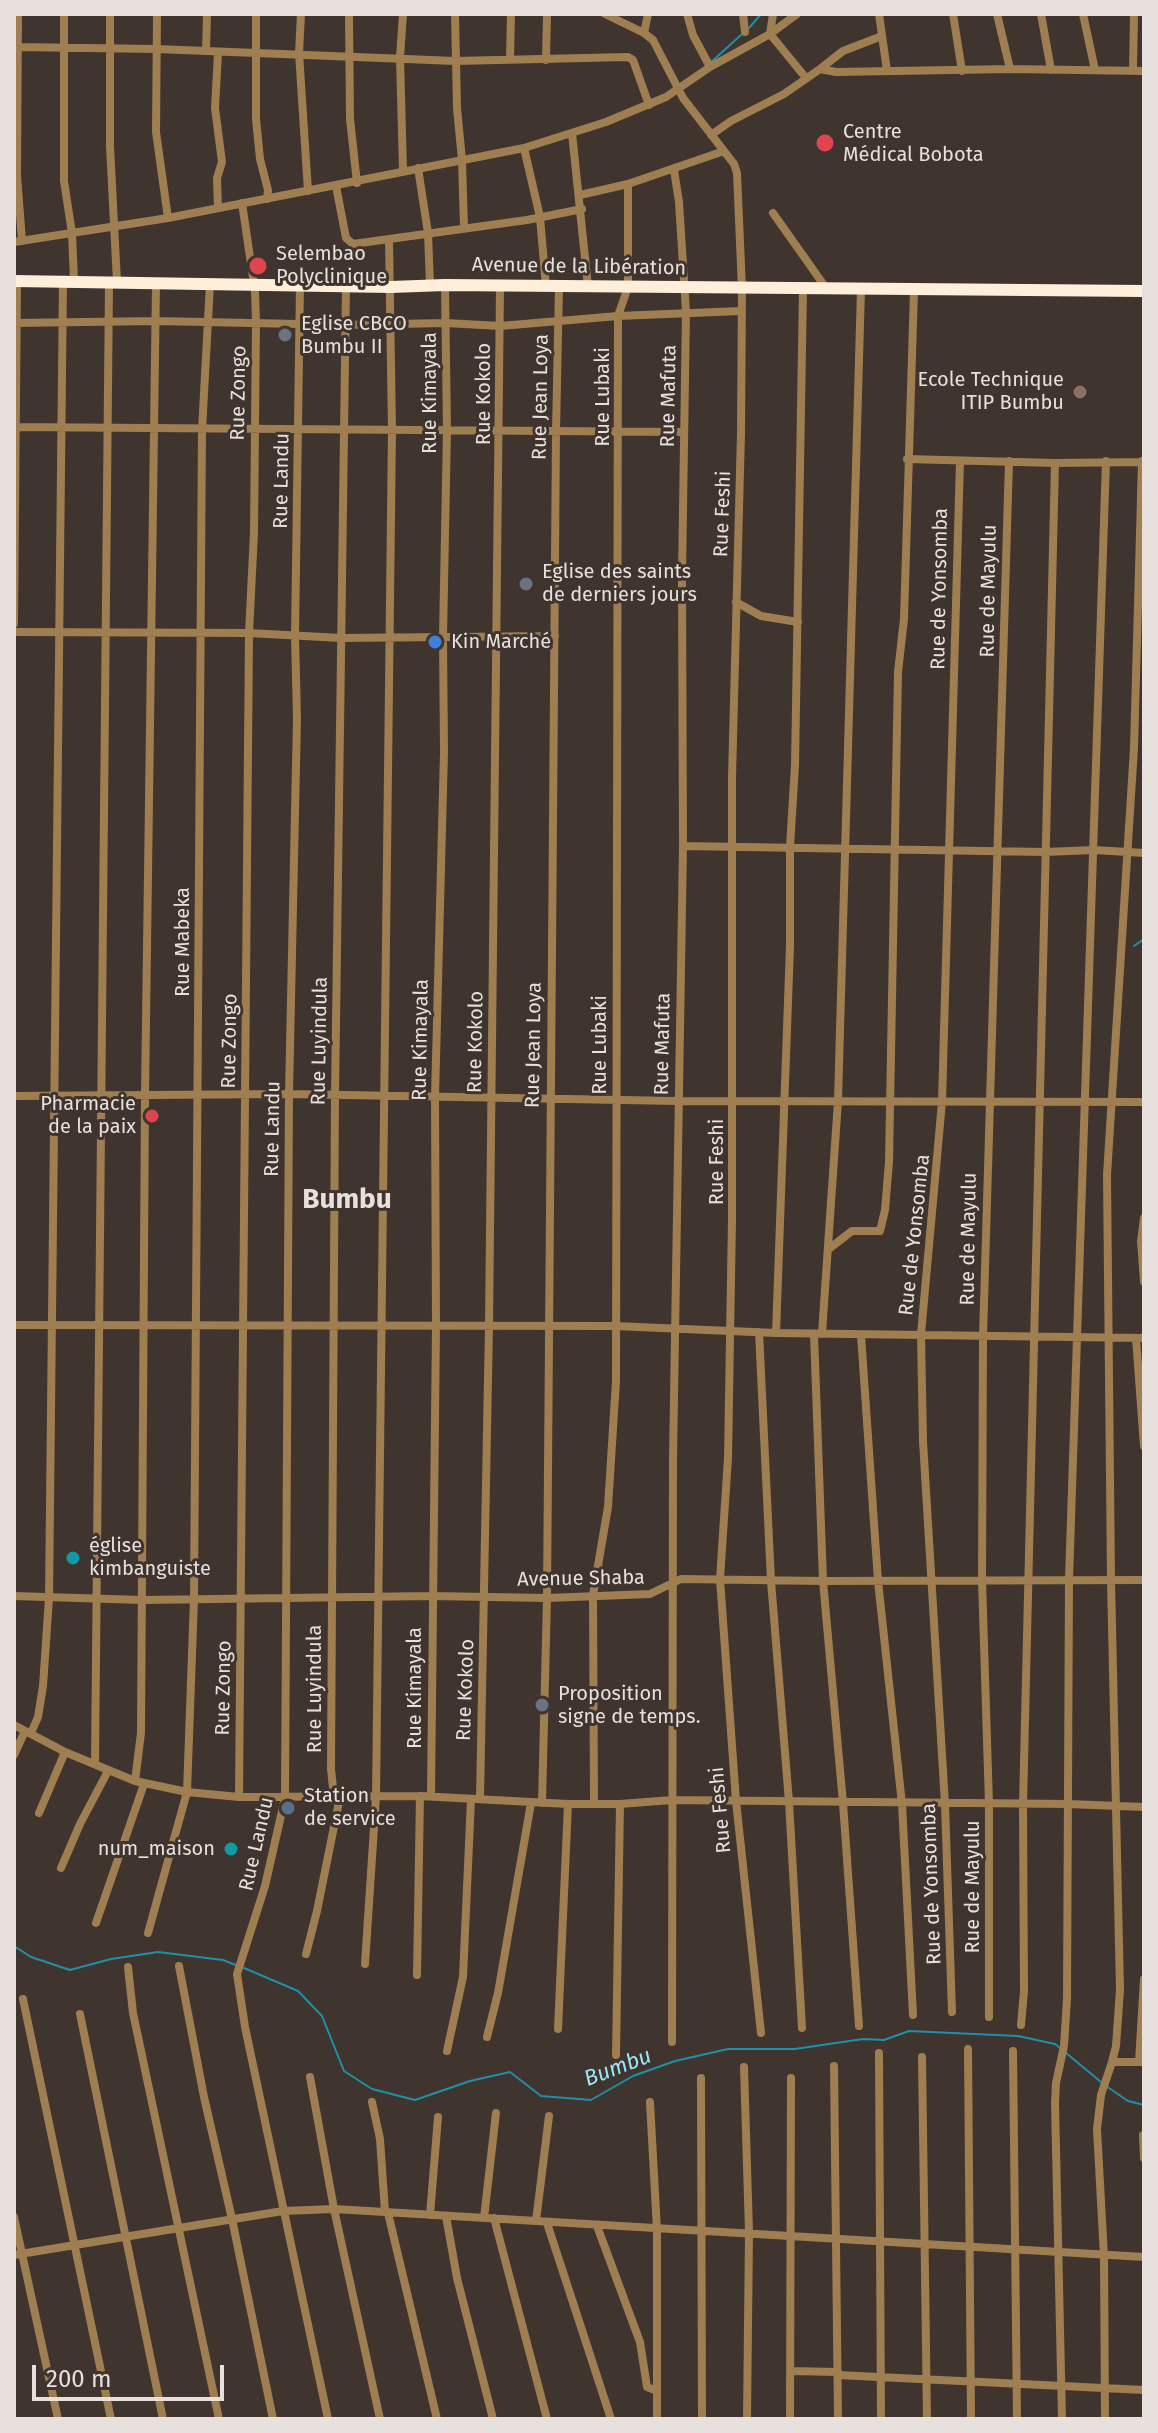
<!DOCTYPE html>
<meta charset="utf-8">
<style>
body{margin:0}
#map{position:relative;width:1158px;height:2433px;overflow:hidden;background:#3f342e;font-family:"Fira Sans",sans-serif}
canvas{display:block}
.frame{position:absolute;inset:0;border:16px solid #e8e0dd;pointer-events:none}
.scale{position:absolute;left:32px;top:2365px;width:192px;height:36px;box-sizing:border-box;border:4px solid #e8e0dd;border-top:0;padding-left:10px;font-size:24px;line-height:28px;white-space:nowrap;color:#e8e0dd;-webkit-text-stroke:6px #3f342e;paint-order:stroke}
</style>
<div id="map">
<canvas width="1158" height="2433"></canvas>
<div class="frame"></div>
<div class="scale">200 m</div>
</div>
<script>
const c = document.querySelector('canvas').getContext('2d');
c.lineJoin = 'round';
const poly = rows => new Path2D(rows.map(r => 'M' + r).join(''));
function strokePath(path, color, width, dash) { c.strokeStyle = color; c.lineWidth = width; c.lineCap = dash ? 'butt' : 'round'; c.setLineDash(dash || []); c.stroke(path); }
function write(font, color, halo, rows, align = 'center') {
  c.font = font + ' "Fira Sans",sans-serif'; c.lineWidth = 6; c.setLineDash([]); c.textBaseline = 'middle'; c.strokeStyle = halo; c.fillStyle = color; for (const [text, x, y, turn = 0] of rows) {
    c.save(); c.translate(x, y); c.rotate((+turn || 0) * Math.PI / 180); c.textAlign = isNaN(turn) ? turn : align; if (halo) c.strokeText(text, 0, 0); c.fillText(text, 0, 0); c.restore();
  }
}
const stream = poly([
 [749,28,761,14],
 [710,63,741,35],
 [1134,946,1144,939],
 [14,1946,31,1957,70,1970,111,1959,158,1952,223,1960,238,1966],
 [244,1968,298,1991,322,2016,344,2071,372,2089,415,2100,470,2081,510,2072,541,2096,591,2100,633,2076,675,2061,728,2049,795,2049,863,2039,884,2040,909,2031,1018,2036,1055,2044,1061,2049],
 [1066,2053,1101,2082],
 [1106,2086,1128,2101,1144,2105]
]);
const minor = poly([
 [18,14,17,175,22,241],
 [64,14,64,181,72,233,74,281],
 [110,14,110,146,117,282],
 [157,14,156,132,168,218],
 [256,14,256,119,260,159,268,190,267,199],
 [301,14,299,53,308,191],
 [349,14,350,119,357,183],
 [403,14,400,57,403,171],
 [455,14,457,108,462,160,464,228],
 [605,14,644,33,653,40,683,98,734,164,737,173,742,289,741,433,732,777,732,1219,728,1458,720,1579,736,1801,761,2033],
 [687,14,693,35,710,67],
 [743,14,745,32],
 [773,14,770,34,806,78],
 [879,14,887,71],
 [953,14,962,71],
 [997,14,1010,69],
 [1041,14,1051,70],
 [1083,14,1095,70],
 [644,33,648,14],
 [14,47,157,49,455,61,628,57,633,60,649,105],
 [206,51,207,14],
 [510,58,511,14],
 [546,60,547,14],
 [820,69,843,51,882,36],
 [1133,71,1134,14],
 [572,133,588,287],
 [711,135,731,121,784,94,820,69,836,72,1010,69,1144,71],
 [524,148,540,217,546,287],
 [418,168,428,233,430,285],
 [336,186,346,238,353,244,527,220,582,209],
 [580,195,628,184],
 [218,208,217,178,222,162,215,108,218,53],
 [773,213,826,288],
 [14,242,168,218,524,148,606,122,666,97,710,67,770,34,797,14],
 [300,284,295,636,297,719,289,1094,285,1798,265,1886,237,1974,245,2027,328,2419],
 [14,323,156,321,346,325,446,323,500,326,618,316,741,311],
 [14,427,684,432],
 [907,459,1055,463,1144,462],
 [1142,461,1134,748,1107,1175,1111,1580,1120,1990,1116,2046,1112,2062,1144,2062],
 [736,602,761,616,798,622],
 [14,624,17,281],
 [14,632,249,633,341,638,555,636],
 [683,846,1045,852,1094,850,1144,853],
 [14,1096,289,1094,678,1101,1144,1102],
 [1144,1218,1141,1241,1144,1282],
 [830,1248,852,1231,880,1231,885,1210,889,1162,898,672,904,619,914,290],
 [14,1325,615,1326,776,1333,1144,1338],
 [759,1332,771,1581,789,1802,802,2028],
 [776,1333,790,946,790,847,795,765,803,289],
 [822,1333,838,1101,861,289],
 [814,1334,823,1581,843,1803,859,2026],
 [861,1335,878,1581,902,1804,913,2015],
 [1136,1338,1144,1446],
 [14,1596,142,1600,431,1596,547,1598,650,1594,681,1579,823,1581,1144,1580],
 [14,1725,65,1752,135,1781,187,1792,239,1797,420,1796,568,1804,620,1804,672,1800,1068,1804,1144,1807],
 [31,1733,38,1717,43,1686,49,1598,63,281],
 [14,1755,25,1731],
 [95,1764,109,282],
 [135,1781,141,1733,145,1095,156,283],
 [431,1796,436,1326,435,1097,444,752,443,637,447,430,445,285],
 [239,1797,249,633,254,533,256,322,255,291,242,203],
 [334,1797,331,1769,335,1096,346,286],
 [480,1798,489,1326,500,286],
 [594,1802,593,1595,608,1507,616,1381,618,316,628,287,628,184,724,151],
 [542,1803,547,1598,556,431,559,287],
 [39,1813,65,1752],
 [61,1868,80,1824,108,1771],
 [96,1923,144,1784],
 [148,1933,187,1792,194,1599,202,430,210,284],
 [306,1954,317,1911,340,1797],
 [365,1964,376,1797,392,430,389,239],
 [179,1966,204,2097,232,2219,273,2419],
 [128,1967,133,2013,219,2419],
 [417,1975,420,1796],
 [23,1999,111,2419],
 [952,2012,945,1804,923,1441,921,1334,942,1102,960,461],
 [80,2014,163,2419],
 [989,2017,989,1804,982,1580,983,1337,1009,461],
 [1021,2025,1024,1991,1023,1804,1055,463],
 [558,2029,568,1804],
 [487,2037,498,1993,531,1803],
 [672,2042,673,1459,683,846,682,576,686,312,679,202,674,170],
 [968,2049,971,2419],
 [447,2051,463,1977,471,1799],
 [1013,2051,1017,2419],
 [879,2053,881,2419],
 [616,2055,620,1804],
 [922,2057,927,2419],
 [1139,2062,1144,1979],
 [834,2066,838,2419],
 [744,2067,749,2232,747,2419],
 [310,2077,334,2209,380,2419],
 [701,2078,702,2419],
 [372,2102,380,2139,385,2212],
 [650,2102,657,2230,657,2419],
 [1143,2135,1144,2158],
 [388,2213,437,2419],
 [430,2215,438,2117],
 [446,2216,457,2278,493,2419],
 [14,2217,58,2419],
 [484,2218,496,2113],
 [494,2218,547,2419],
 [536,2221,549,2116],
 [547,2223,611,2419],
 [597,2226,640,2342,647,2387,657,2391],
 [14,2255,283,2211,334,2209,1144,2257],
 [791,2371,838,2372],
 [838,2375,1144,2390],
 [790,2419,791,2078],
 [1062,2419,1055,2103,1056,2083,1064,2046,1067,1999,1069,1579,1106,461],
 [1105,2419,1104,2256,1097,2129,1101,2095,1112,2062]
]);
const highway = poly([
 [14,281,391,287,445,285,1144,291]
]);
const markers = [
 [825,143,10,"#e0444e"],
 [258,266,10,"#e0444e"],
 [285,335,8,"#6b7280"],
 [1080,392,8,"#8d6e63"],
 [526,584,8,"#6b7280"],
 [435,642,8,"#3f7fe0"],
 [152,1116,8,"#e0444e"],
 [73,1558,8,"#0f9aa8"],
 [542,1705,8,"#6b7280"],
 [288,1808,8,"#5c6f8a"],
 [231,1849,8,"#0f9aa8"]
];
const poiNames = [
 ["Centre",843,132],
 ["Médical Bobota",843,155],
 ["Selembao",276,254],
 ["Polyclinique",276,277],
 ["Eglise CBCO",301,324],
 ["Bumbu II",301,347],
 ["Ecole Technique",1064,380,"right"],
 ["ITIP Bumbu",1064,403,"right"],
 ["Eglise des saints",542,572],
 ["de derniers jours",542,595],
 ["Kin Marché",451,642],
 ["Pharmacie",136,1104,"right"],
 ["de la paix",136,1127,"right"],
 ["église",89,1546],
 ["kimbanguiste",89,1569],
 ["Proposition",558,1694],
 ["signe de temps.",558,1717],
 ["Station",304,1796],
 ["de service",304,1819],
 ["num_maison",215,1849,"right"]
];
const streetNames = [
 ["Avenue de la Libération",579,267,1],
 ["Rue Zongo",239,393,-89],
 ["Rue Kimayala",430,393,-90],
 ["Rue Kokolo",484,394,-90],
 ["Rue Mafuta",669,396,-89],
 ["Rue Jean Loya",541,397,-89],
 ["Rue Lubaki",603,397,-90],
 ["Rue Landu",282,481,-89],
 ["Rue Feshi",723,514,-88],
 ["Rue de Yonsomba",940,589,-89],
 ["Rue de Mayulu",989,591,-89],
 ["Rue Mabeka",183,942,-90],
 ["Rue Kimayala",421,1040,-89],
 ["Rue Zongo",230,1041,-89],
 ["Rue Luyindula",320,1041,-89],
 ["Rue Kokolo",476,1042,-89],
 ["Rue Mafuta",663,1044,-89],
 ["Rue Jean Loya",534,1045,-89],
 ["Rue Lubaki",600,1045,-90],
 ["Rue Landu",273,1129,-89],
 ["Rue Feshi",717,1162,-90],
 ["Rue de Yonsomba",915,1235,-84],
 ["Rue de Mayulu",969,1239,-89],
 ["Avenue Shaba",581,1579,-1],
 ["Rue Zongo",224,1688,-89],
 ["Rue Kimayala",415,1688,-90],
 ["Rue Luyindula",315,1689,-90],
 ["Rue Kokolo",466,1690,-88],
 ["Rue Feshi",721,1810,-95],
 ["Rue Landu",257,1844,-77],
 ["Rue de Yonsomba",932,1884,-92],
 ["Rue de Mayulu",973,1887,-90]
];
const waterNames = [
 ["Bumbu",618,2068,-21]
];
const districtNames = [
 ["Bumbu",347,1200]
];
strokePath(stream, '#1e90aa', 2);
strokePath(minor, '#9f7e52', 8);
strokePath(highway, '#ffefda', 12);
for (const [x, y, r, color] of markers) { const dot = new Path2D(); dot.arc(x, y, r, 0, 2 * Math.PI); c.fillStyle = color; c.fill(dot); strokePath(dot, '#3f342e', 3); }
write('20px', '#e8e0dd', '#3f342e', poiNames, 'left');
write('20px', '#e8e0dd', '#3f342e', streetNames);
write('italic 22px', '#9be5fa', '#3f342e', waterNames);
write('bold 28px', '#e8e0dd', '#3f342e', districtNames);
</script>
